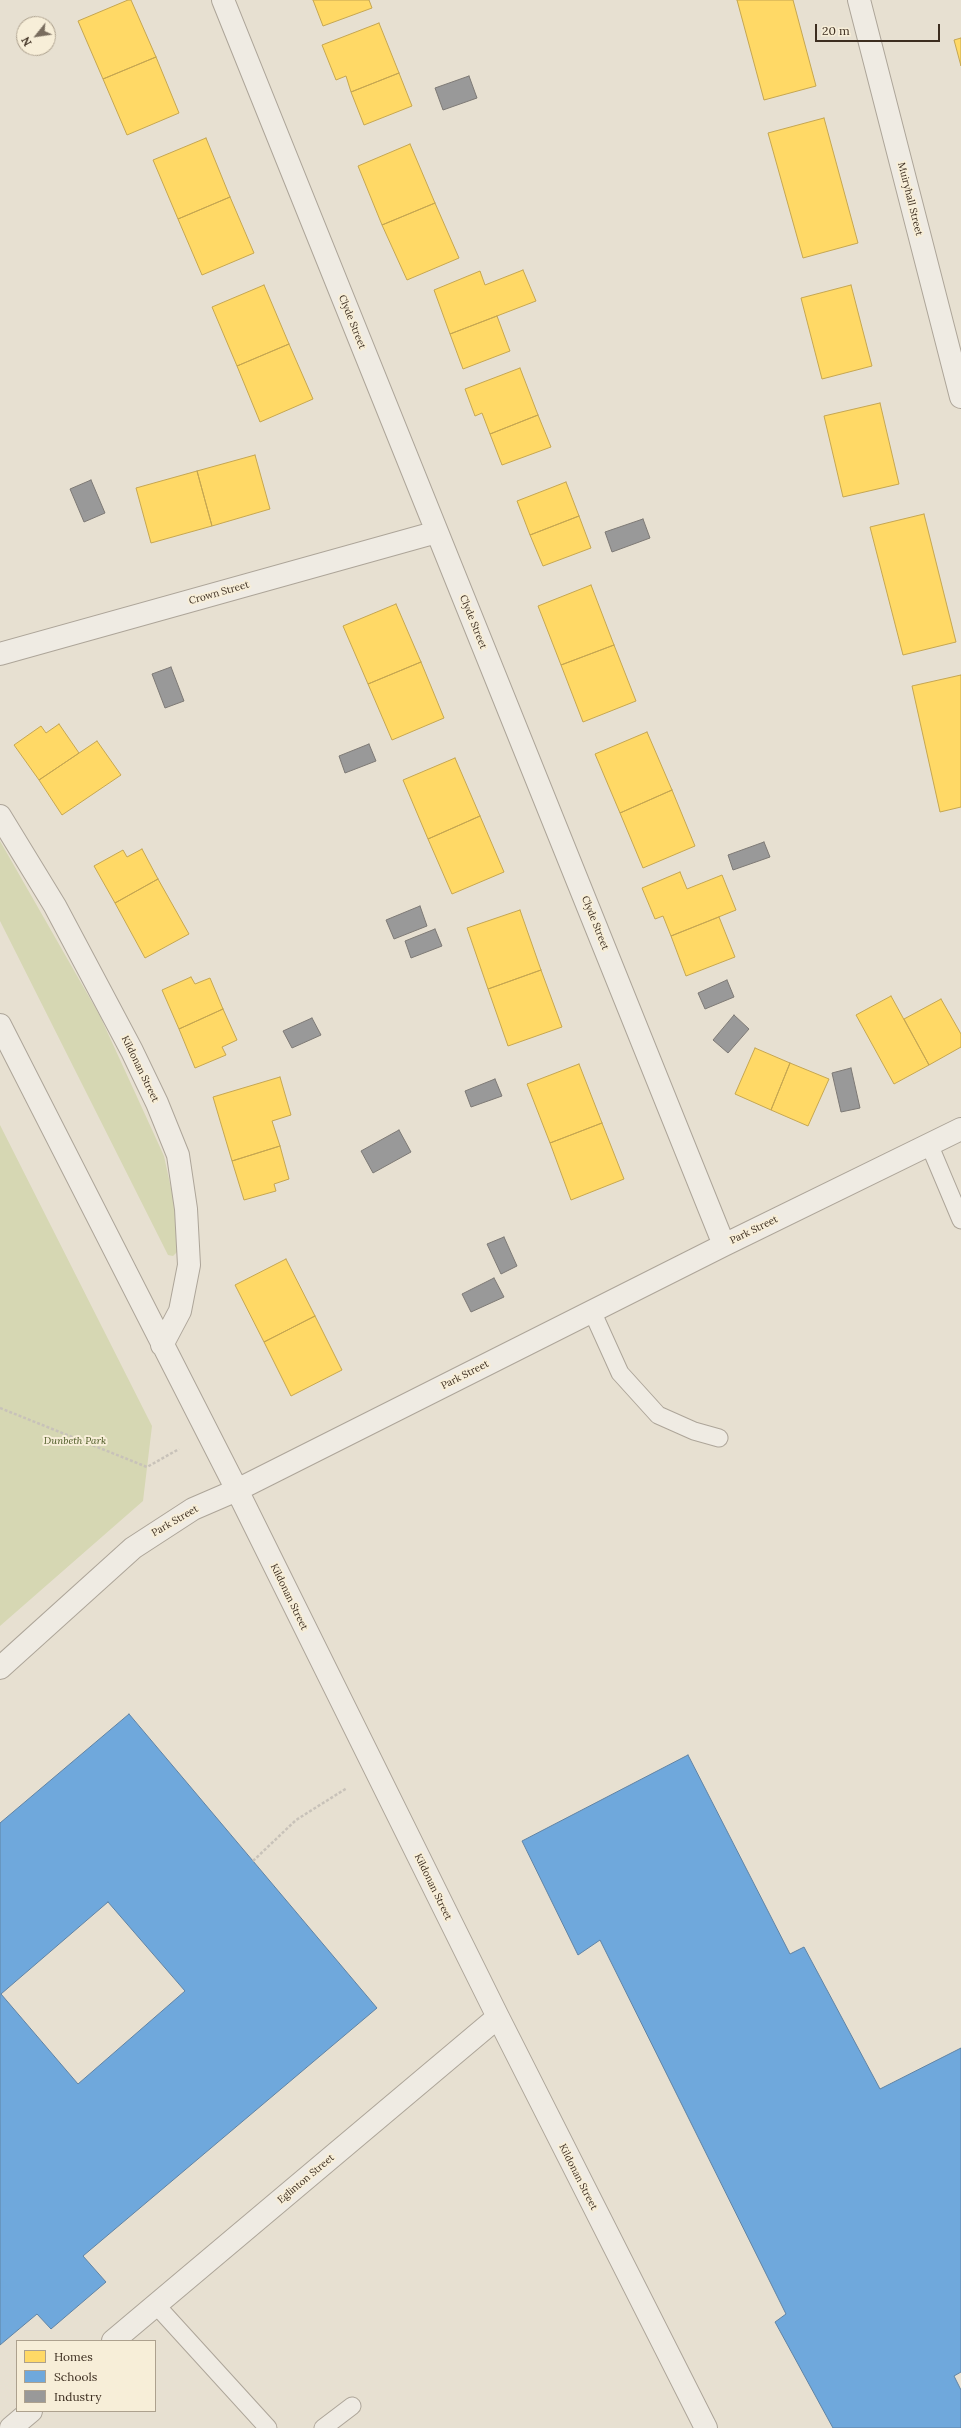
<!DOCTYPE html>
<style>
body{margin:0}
#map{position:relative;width:961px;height:2428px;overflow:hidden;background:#e7e0d1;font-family:Lora,serif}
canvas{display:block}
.legend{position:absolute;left:16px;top:2340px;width:140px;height:72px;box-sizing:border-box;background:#f7eed8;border:1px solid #ada18e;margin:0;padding:5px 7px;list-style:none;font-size:12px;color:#3d2e20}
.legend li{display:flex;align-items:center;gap:8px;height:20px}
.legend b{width:20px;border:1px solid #ada18e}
.north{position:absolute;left:16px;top:16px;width:40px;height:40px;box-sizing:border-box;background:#f7eed8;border:1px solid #ada18e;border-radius:50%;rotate:240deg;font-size:11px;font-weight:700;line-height:16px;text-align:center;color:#3d2e20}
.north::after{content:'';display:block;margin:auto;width:14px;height:18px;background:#786c5e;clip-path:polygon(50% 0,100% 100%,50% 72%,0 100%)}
.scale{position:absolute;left:815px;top:24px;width:125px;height:18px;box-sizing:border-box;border:2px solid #3d2e20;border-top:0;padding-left:5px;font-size:12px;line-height:14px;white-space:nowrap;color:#3d2e20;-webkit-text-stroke:3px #f7eed8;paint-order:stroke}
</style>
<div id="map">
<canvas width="961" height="2428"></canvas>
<ul class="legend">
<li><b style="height:11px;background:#ffd966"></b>Homes</li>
<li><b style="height:11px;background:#6fa8dc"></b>Schools</li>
<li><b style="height:11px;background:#999"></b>Industry</li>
</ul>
<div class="north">N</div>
<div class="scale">20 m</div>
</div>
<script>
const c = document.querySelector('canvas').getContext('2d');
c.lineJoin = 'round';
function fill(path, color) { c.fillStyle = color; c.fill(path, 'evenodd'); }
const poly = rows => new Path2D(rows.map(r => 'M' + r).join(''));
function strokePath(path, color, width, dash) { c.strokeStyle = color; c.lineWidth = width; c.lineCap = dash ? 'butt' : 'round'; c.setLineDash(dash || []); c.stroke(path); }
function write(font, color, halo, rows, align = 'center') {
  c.font = font + ' Lora,serif'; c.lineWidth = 4; c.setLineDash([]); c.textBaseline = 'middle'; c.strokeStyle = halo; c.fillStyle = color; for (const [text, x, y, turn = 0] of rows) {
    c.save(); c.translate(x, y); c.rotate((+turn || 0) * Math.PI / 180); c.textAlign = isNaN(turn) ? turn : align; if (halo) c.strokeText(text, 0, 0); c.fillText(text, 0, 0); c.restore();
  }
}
const green = poly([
 [0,841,100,1016,164,1156,174,1202,178,1251,173,1256,168,1255,0,921],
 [0,1125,152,1426,143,1501,0,1626]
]);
const homes = poly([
 [128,0,131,0,156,57,103,79,78,21,128,0],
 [313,0,369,0,372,8,323,26,313,0],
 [737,0,793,0,816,86,764,100,737,0],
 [379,23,399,73,351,92,346,76,336,80,322,45,379,23],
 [961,38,961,66,954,40,961,38],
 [156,57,179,113,127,135,103,79,156,57],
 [399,73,412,106,364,125,351,92,399,73],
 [824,118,858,243,803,258,768,133,824,118],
 [206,138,230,197,178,219,153,160,206,138],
 [410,144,435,203,382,225,358,166,410,144],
 [230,197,254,253,202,275,178,219,230,197],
 [435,203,459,258,407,280,382,225,435,203],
 [523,270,536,301,450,334,434,290,480,271,485,285,523,270],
 [264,285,289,344,237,366,212,307,264,285],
 [851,285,872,366,822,379,801,298,851,285],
 [497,316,510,351,463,369,450,334,497,316],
 [289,344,313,399,260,422,237,366,289,344],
 [520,368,538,415,490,434,482,413,475,416,465,389,520,368],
 [880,403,899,484,843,497,824,416,880,403],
 [538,415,551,447,502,465,490,434,538,415],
 [255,455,270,509,212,526,197,471,255,455],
 [197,471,212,526,151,543,136,488,197,471],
 [566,482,579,516,530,535,517,501,566,482],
 [924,514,956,642,903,655,870,527,924,514],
 [579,516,591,548,543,566,530,535,579,516],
 [591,585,614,645,561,665,538,606,591,585],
 [396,604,421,662,368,684,343,626,396,604],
 [614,645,636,701,583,722,561,665,614,645],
 [421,662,444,718,392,740,368,684,421,662],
 [961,675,961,807,940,812,912,686,961,675],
 [59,724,79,753,39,780,14,745,41,726,46,733,59,724],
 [647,732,672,790,620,813,595,754,647,732],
 [97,741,121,775,62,815,39,780,97,741],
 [455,758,480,816,428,839,403,780,455,758],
 [672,790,695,846,643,868,620,813,672,790],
 [480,816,504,872,452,894,428,839,480,816],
 [142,849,158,879,115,903,94,866,123,850,127,857,142,849],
 [680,872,687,889,722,875,736,910,671,936,663,916,655,919,642,888,680,872],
 [158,879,189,934,145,958,115,903,158,879],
 [520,910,541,970,488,989,467,928,520,910],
 [719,917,735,957,686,976,671,936,719,917],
 [541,970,562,1027,508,1046,488,989,541,970],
 [191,977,195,984,210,978,223,1009,179,1029,162,990,191,977],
 [891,996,929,1065,894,1084,856,1015,891,996],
 [941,999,961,1034,961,1047,929,1065,904,1019,941,999],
 [223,1009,237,1040,222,1047,226,1055,195,1068,179,1029,223,1009],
 [755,1048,790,1063,771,1110,735,1094,755,1048],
 [790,1063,829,1079,808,1126,771,1110,790,1063],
 [579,1064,602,1123,550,1143,527,1084,579,1064],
 [280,1077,291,1115,272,1121,280,1146,232,1161,213,1097,280,1077],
 [602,1123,624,1179,571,1200,550,1143,602,1123],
 [280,1146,289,1179,274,1184,276,1191,244,1200,232,1161,280,1146],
 [286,1259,315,1316,264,1342,235,1285,286,1259],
 [315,1316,342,1370,291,1396,264,1342,315,1316]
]);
const schools = poly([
 [129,1714,377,2008,83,2256,106,2282,51,2329,37,2314,0,2345,0,1823,129,1714],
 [108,1902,185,1991,78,2084,1,1994,108,1902],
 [688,1755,790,1954,804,1947,880,2089,961,2048,961,2372,954,2376,961,2390,961,2428,833,2428,775,2322,786,2314,600,1940,578,1955,522,1841,688,1755]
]);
const industry = poly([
 [469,76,477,98,443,110,435,88,469,76],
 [91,480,105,513,84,522,70,489,91,480],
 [643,519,650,538,612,552,605,532,643,519],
 [171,667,184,701,165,708,152,674,171,667],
 [369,744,376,761,345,773,339,756,369,744],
 [764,842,770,857,733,870,728,855,764,842],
 [420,906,427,926,394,939,386,920,420,906],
 [435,929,442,946,411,958,405,941,435,929],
 [727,980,734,997,705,1009,698,993,727,980],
 [734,1015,749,1029,728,1053,713,1040,734,1015],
 [312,1018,321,1035,292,1048,283,1031,312,1018],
 [851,1068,860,1108,841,1112,832,1073,851,1068],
 [495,1079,502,1096,471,1107,465,1091,495,1079],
 [399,1130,411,1152,373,1173,361,1151,399,1130],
 [504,1237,517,1266,501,1274,487,1244,504,1237],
 [494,1278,504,1297,471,1312,462,1294,494,1278]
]);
const path = poly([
 [0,1408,147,1467,179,1449],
 [253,1861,296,1820,347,1788]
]);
const service = poly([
 [929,1144,961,1220],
 [592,1311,620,1373,658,1415,694,1431,719,1438],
 [156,2305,268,2428],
 [323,2428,352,2406]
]);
const minor = poly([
 [223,0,724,1245],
 [859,0,961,397],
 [0,654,437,532],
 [0,816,55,906,132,1051,157,1103,178,1155,186,1209,189,1265,180,1311,162,1345],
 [0,1025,237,1490,498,2017,706,2428],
 [0,1668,133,1548,193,1509,237,1490,724,1245,961,1129],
 [113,2341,498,2017],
 [11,2428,31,2411]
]);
const streetNames = [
 ["Muiryhall Street",910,199,76],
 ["Clyde Street",352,322,68],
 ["Crown Street",219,593,-16],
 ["Clyde Street",473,622,68],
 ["Clyde Street",595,923,68],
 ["Kildonan Street",140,1069,64],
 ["Park Street",754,1230,-26],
 ["Park Street",465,1375,-27],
 ["Park Street",175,1521,-30],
 ["Kildonan Street",289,1597,64],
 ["Kildonan Street",433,1887,64],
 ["Kildonan Street",578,2177,63],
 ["Eglinton Street",306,2179,-40]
];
const parkNames = [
 ["Dunbeth Park",75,1441]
];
fill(green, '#d6d7b3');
fill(homes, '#ffd966');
strokePath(homes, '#c5a651', 1);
fill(schools, '#6fa8dc');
strokePath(schools, '#6083a4', 1);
fill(industry, '#999');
strokePath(industry, '#7d7975', 1);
strokePath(service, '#ada599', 19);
strokePath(minor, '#ada599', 24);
strokePath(path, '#c8c2b9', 2.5, [3, 2]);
strokePath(service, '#efebe3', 17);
strokePath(minor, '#efebe3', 22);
write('10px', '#3d2e20', '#f7eed8', streetNames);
write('italic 10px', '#4d5a26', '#f7eed8', parkNames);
</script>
